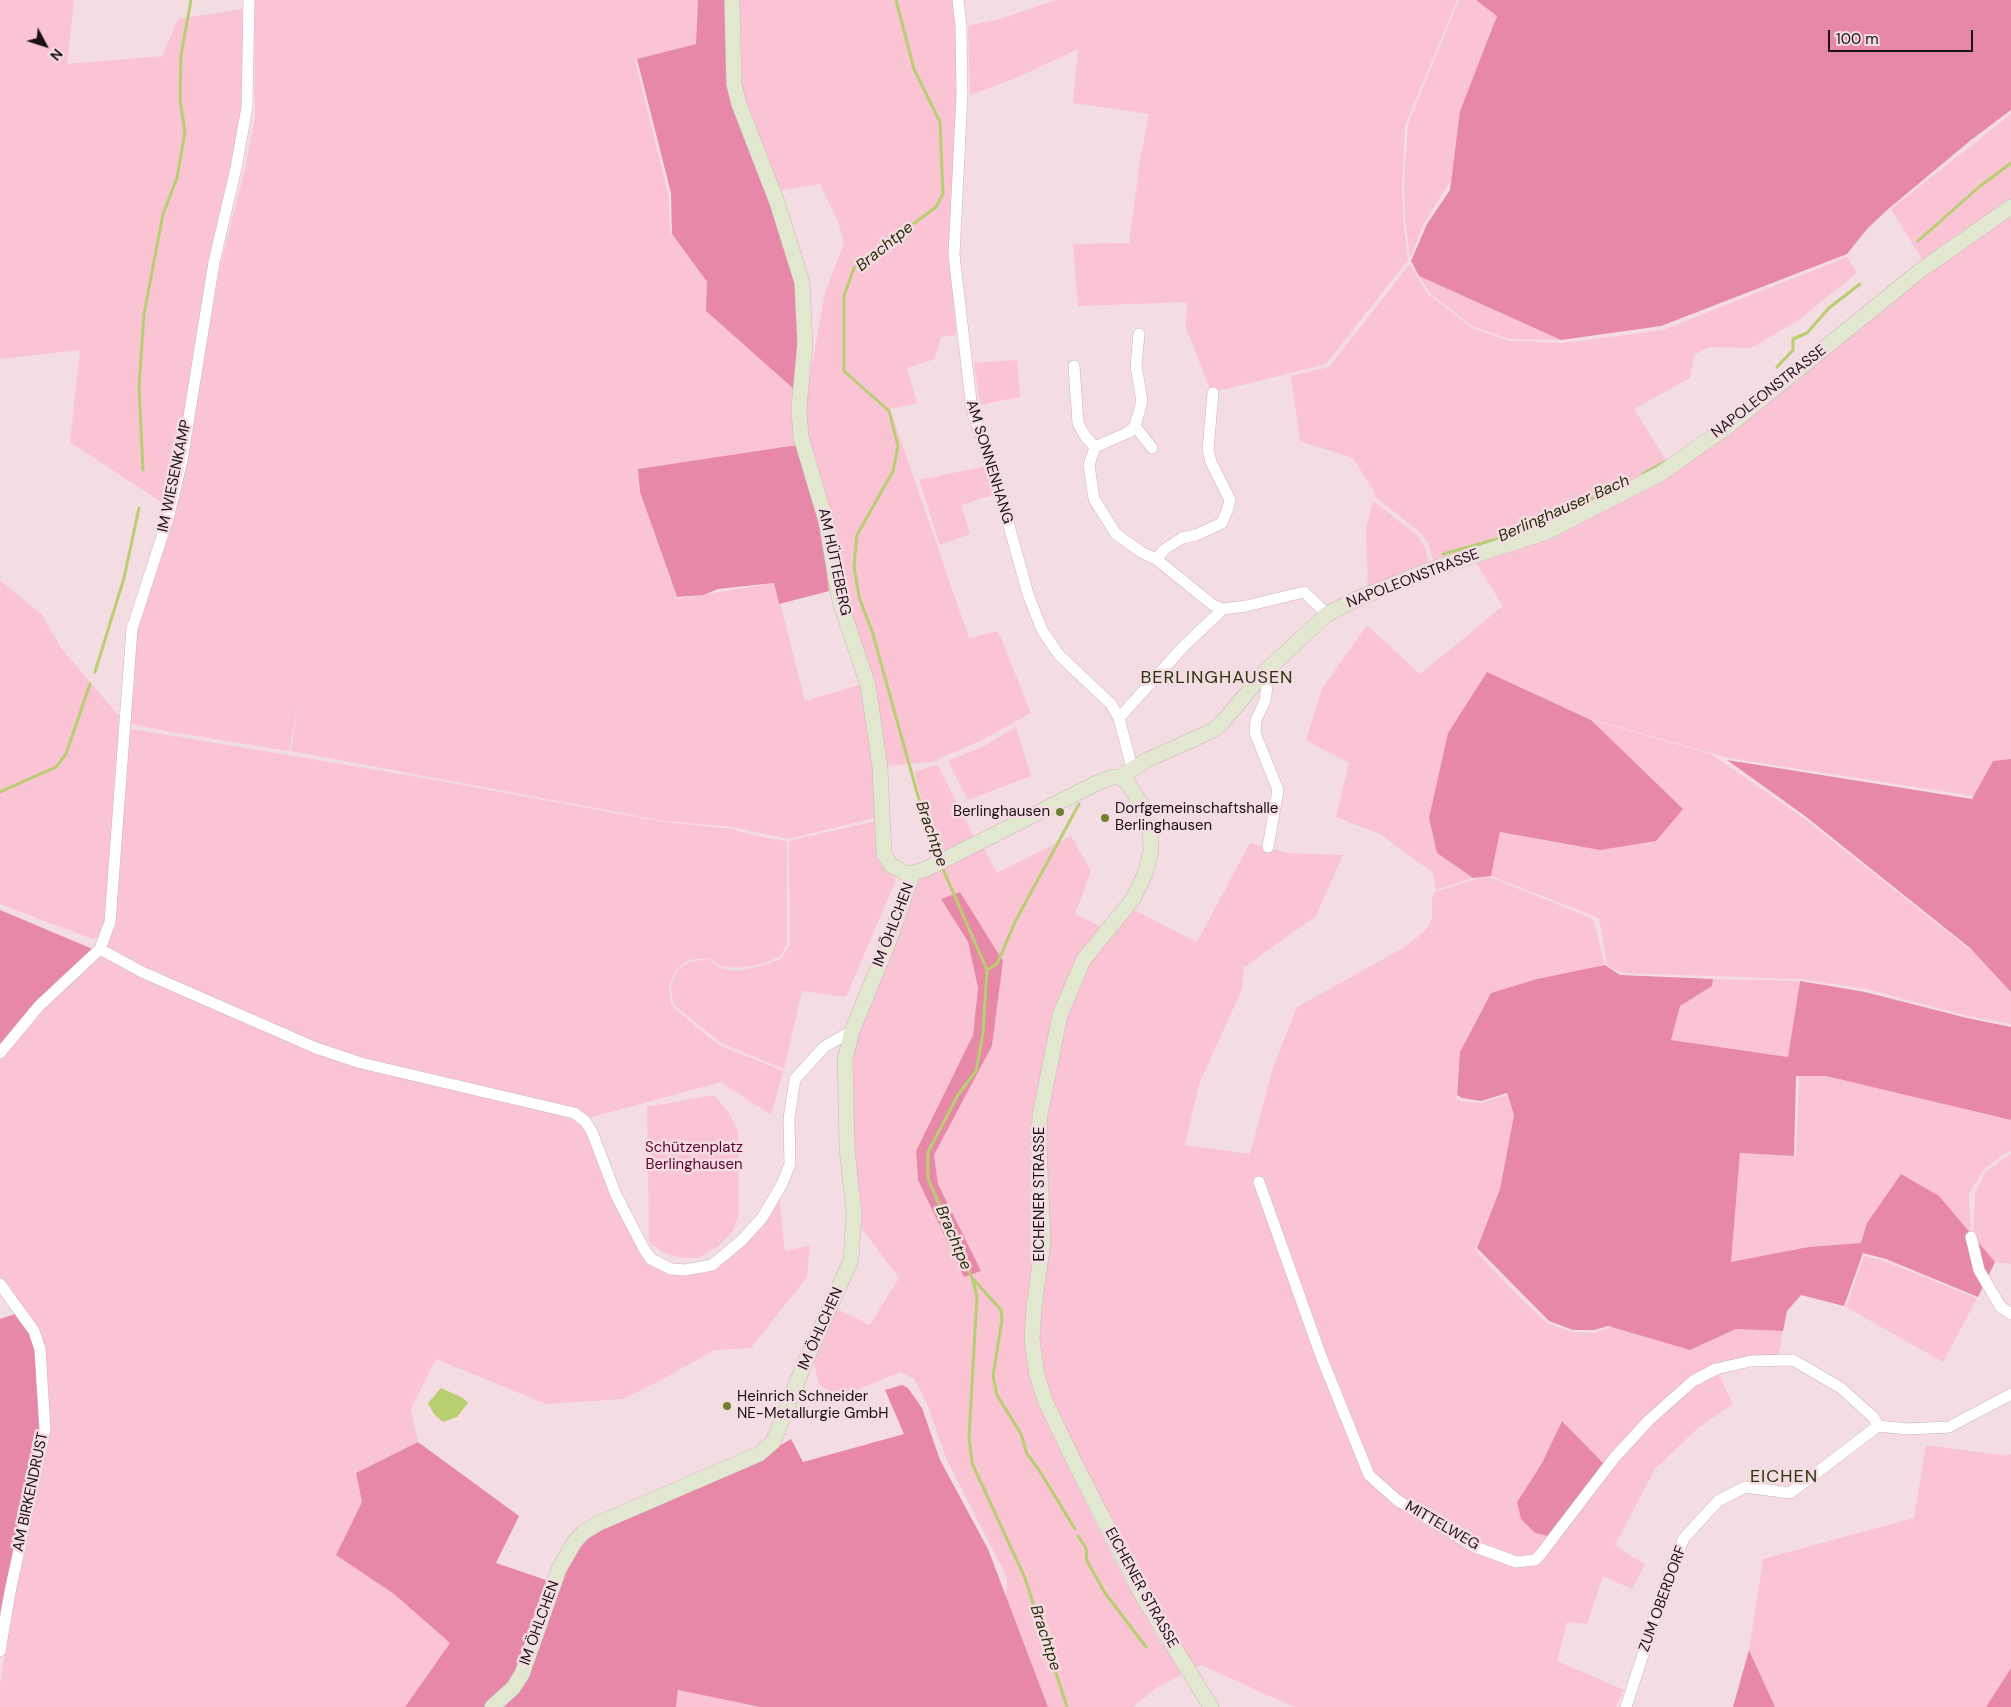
<!DOCTYPE html>
<meta charset="utf-8">
<style>
body{margin:0}
#map{position:relative;width:2011px;height:1707px;overflow:hidden;background:#f4dce3;font-family:"DM Sans",sans-serif}
canvas{display:block}
.north{position:absolute;left:20px;top:20px;width:50px;height:50px;-webkit-text-stroke:4px #f4dce3;paint-order:stroke;rotate:130deg;font-size:14px;font-weight:700;line-height:20px;text-align:center;color:#1a1114}
.north::after{content:'';display:block;margin:auto;width:18px;height:22px;background:#1a1114;clip-path:polygon(50% 0,100% 100%,50% 72%,0 100%)}
.scale{position:absolute;left:1828px;top:30px;width:145px;height:22px;box-sizing:border-box;border:2px solid #1a1114;border-top:0;padding-left:6px;font-size:15px;line-height:18px;white-space:nowrap;color:#1a1114;-webkit-text-stroke:4px #f4dce3;paint-order:stroke}
</style>
<div id="map">
<canvas width="2011" height="1707"></canvas>
<div class="north">N</div>
<div class="scale">100 m</div>
</div>
<script>
const c = document.querySelector('canvas').getContext('2d');
c.lineJoin = 'round';
function fill(path, color) { c.fillStyle = color; c.fill(path, 'evenodd'); }
const poly = rows => new Path2D(rows.map(r => 'M' + r).join(''));
function strokePath(path, color, width, dash) { c.strokeStyle = color; c.lineWidth = width; c.lineCap = dash ? 'butt' : 'round'; c.setLineDash(dash || []); c.stroke(path); }
function write(font, color, halo, rows, align = 'center') {
  c.font = font + ' "DM Sans",sans-serif'; c.lineWidth = 5; c.setLineDash([]); c.textBaseline = 'middle'; c.strokeStyle = halo; c.fillStyle = color; for (const [text, x, y, turn = 0] of rows) {
    c.save(); c.translate(x, y); c.rotate((+turn || 0) * Math.PI / 180); c.textAlign = isNaN(turn) ? turn : align; if (halo) c.strokeText(text, 0, 0); c.fillText(text, 0, 0); c.restore();
  }
}
const green = poly([
 [0,0,74,0,67,64,162,56,178,19,242,9,245,50,244,106,167,506,70,442,80,350,0,359],
 [254,0,698,0,696,44,635,60,668,193,670,232,707,283,706,311,796,391,797,445,638,469,640,492,677,599,775,583,805,701,862,684,868,713,879,817,788,839,733,827,665,821,291,751,298,704,289,751,171,732,127,723,135,630,182,476,220,267,244,173,255,117],
 [737,0,956,0,960,27,951,254,956,335,941,337,935,359,907,368,917,403,890,409,969,638,998,631,1031,713,984,739,932,762,884,766,809,448,806,397,825,293,844,243,838,221,820,184,779,191,739,85],
 [1056,0,1457,0,1405,125,1402,184,1403,218,1408,260,1326,364,1214,392,1210,389,1186,328,1187,302,1078,306,1073,244,1129,243,1140,160,1149,114,1073,103,1078,49,1014,79,970,95,968,26,1004,18],
 [1459,0,1476,0,1498,16,1460,111,1451,180,1424,223,1410,258,1405,217,1404,183,1408,124],
 [2011,114,2011,203,1925,264,1891,209],
 [2011,212,2011,759,1993,761,1974,796,1729,758,1583,717,1487,672,1437,853,1473,878,1436,890,1433,873,1380,834,1336,817,1349,763,1306,740,1322,689,1367,625,1420,674,1503,606,1473,558,1663,476,1914,280],
 [1847,257,1857,273,1799,320,1751,348,1709,347,1694,355,1690,378,1634,409,1669,465,1546,530,1435,565,1428,543,1420,532,1374,496,1375,493,1353,458,1300,441,1291,376,1329,367,1410,264,1427,293,1472,328,1509,341,1563,343,1663,330],
 [1419,276,1561,340,1509,339,1472,326,1429,292],
 [1017,360,1020,397,980,405,974,363],
 [986,466,996,494,961,505,970,534,940,545,919,480],
 [1373,501,1418,536,1425,547,1429,566,1368,589,1366,529],
 [0,580,42,615,61,648,119,716,107,922,99,937,93,939,0,904],
 [1591,720,1711,754,1805,819,1969,949,1997,967,2011,973,2011,1024,1968,1016,1867,989,1801,979,1621,973,1607,965,1599,918,1491,876,1500,832,1600,850,1682,809],
 [1016,727,1031,776,968,800,948,761,984,746],
 [126,728,407,775,664,822,732,829,756,836,787,841,787,944,780,957,758,965,736,968,720,966,709,958,688,960,676,970,669,987,671,1005,706,1035,721,1046,783,1071,771,1115,721,1082,585,1119,362,1062,142,970,108,947,116,912],
 [938,765,974,837,939,855,931,836,914,771],
 [876,821,883,865,896,880,846,997,802,991,784,1069,721,1043,673,1004,671,986,677,971,689,962,709,959,719,968,736,971,758,967,781,959,790,944,789,841],
 [1071,836,1091,871,1075,914,1106,929,1084,950,1066,985,1055,1017,1041,1073,1031,1139,1033,1259,1028,1306,1028,1338,1038,1405,1116,1564,1161,1644,1169,1639,1075,1462,1050,1403,1040,1373,1034,1337,1045,1271,1047,1231,1043,1142,1064,1007,1088,955,1130,908,1197,942,1250,843,1287,853,1343,855,1316,916,1244,967,1242,989,1199,1084,1185,1145,1250,1154,1273,1068,1297,1007,1405,947,1426,930,1432,918,1432,898,1435,892,1482,877,1492,878,1591,918,1594,921,1605,965,1491,993,1460,1052,1456,1097,1461,1101,1481,1103,1507,1095,1514,1115,1500,1189,1475,1250,1520,1298,1547,1323,1572,1332,1594,1333,1611,1327,1690,1350,1736,1329,1783,1331,1778,1358,1751,1359,1715,1367,1733,1404,1698,1428,1655,1469,1615,1545,1645,1565,1632,1589,1603,1576,1587,1624,1567,1622,1557,1661,1624,1690,1616,1707,1294,1707,1201,1665,1158,1687,1133,1707,1048,1707,1006,1600,1007,1578,946,1458,927,1403,914,1379,900,1372,847,1394,831,1393,819,1384,813,1360,837,1309,870,1325,899,1278,859,1225,850,1060,856,1032,917,877,983,847,997,873],
 [960,892,1003,961,992,1046,934,1155,938,1184,980,1271,964,1277,918,1180,916,1151,973,1035,978,988,968,942,941,899],
 [1562,1421,1606,1466,1552,1537,1535,1533,1521,1519,1517,1501,1542,1463],
 [99,956,315,1049,573,1116,583,1123,640,1249,667,1272,681,1276,713,1269,779,1195,785,1251,810,1245,807,1277,751,1348,714,1350,663,1379,623,1399,546,1404,436,1359,411,1409,418,1442,356,1473,362,1502,337,1554,394,1594,450,1643,405,1707,0,1707,0,1684,9,1627,22,1309,0,1278,0,1060,43,1007],
 [1713,979,1800,981,1788,1057,1670,1040,1680,1005,1711,986],
 [1799,1076,1826,1076,2011,1120,2011,1151,2000,1157,1983,1170,1969,1194,1971,1234,1939,1196,1867,1223,1862,1243,1808,1247,1731,1262,1740,1153,1796,1156],
 [714,1095,729,1113,738,1131,739,1214,732,1232,717,1247,698,1258,681,1258,662,1252,649,1242,647,1107],
 [2011,1154,2011,1264,1995,1262,1973,1236,1975,1194,1985,1172],
 [1864,1256,1884,1261,1977,1298,1943,1362,1846,1307],
 [1926,1445,2007,1456,2011,1454,2011,1668,1986,1707,1775,1707,1749,1650,1763,1559,1914,1518],
 [678,1690,760,1707,676,1707]
]);
const forest = poly([
 [698,0,727,0,728,48,798,292,803,349,796,391,706,311,707,282,672,234,671,193,637,59,696,44],
 [1476,0,2011,0,2011,110,1971,140,1887,210,1867,229,1847,254,1661,326,1561,340,1419,276,1411,261,1427,224,1450,190,1460,111,1497,16],
 [797,445,819,514,829,591,779,604,774,583,718,589,703,595,677,597,640,492,638,469],
 [1487,672,1591,720,1683,809,1656,841,1600,850,1500,832,1491,876,1473,878,1437,853,1429,818,1448,733],
 [2011,759,2011,992,1970,948,1805,816,1727,760,1972,799,1993,761],
 [960,892,1003,961,992,1046,934,1155,938,1184,981,1271,964,1277,918,1180,916,1151,973,1035,978,988,968,942,941,899],
 [0,910,95,950,0,1046],
 [1605,965,1620,975,1713,979,1712,986,1680,1006,1671,1040,1788,1057,1800,981,1865,992,1967,1018,2011,1027,2011,1120,1826,1076,1796,1076,1794,1156,1740,1153,1731,1262,1808,1247,1861,1243,1867,1223,1901,1174,1939,1196,1995,1262,1978,1297,1886,1259,1863,1253,1844,1306,1801,1295,1787,1311,1783,1331,1736,1329,1690,1350,1608,1326,1594,1330,1573,1330,1549,1321,1477,1248,1500,1189,1514,1115,1507,1093,1481,1101,1462,1098,1457,1095,1460,1052,1491,993,1537,979],
 [18,1313,32,1333,39,1367,43,1429,0,1613,0,1319],
 [902,1385,908,1388,922,1408,940,1460,988,1549,1048,1707,760,1707,678,1690,676,1707,405,1707,450,1643,394,1594,336,1555,362,1502,356,1473,418,1442,519,1516,496,1563,549,1581,569,1564,591,1533,754,1461,791,1439,803,1462,904,1434,885,1390],
 [1562,1421,1606,1466,1552,1537,1535,1533,1521,1519,1517,1502,1542,1463],
 [1749,1650,1775,1707,1733,1707],
 [2011,1668,2011,1707,1986,1707]
]);
const water = poly([
 [441,1388,463,1398,468,1403,457,1417,443,1422,434,1414,428,1403]
]);
const stream = poly([
 [896,0,914,69,940,122,943,194,936,207,854,268,844,296,844,371,889,411,898,446,893,471,857,535,854,566,859,597,872,631,918,796,939,859],
 [1918,241,1979,187,2011,163],
 [1777,367,1793,350,1793,339,1807,333,1829,308,1860,284],
 [143,470,139,387,144,314,163,214,177,178,185,132,180,100,181,55,191,0],
 [1643,474,1664,462],
 [1443,554,1504,537,1602,495],
 [95,672,124,578,139,508],
 [0,792,56,767,66,754,90,684],
 [942,867,987,970,983,1033,976,1071,958,1095,928,1152,928,1179,972,1278,977,1296,969,1437,972,1463,1025,1578,1067,1707],
 [987,970,997,964,1016,920,1079,804],
 [974,1280,1001,1310,1002,1320,993,1376,997,1395,1021,1434,1027,1454,1039,1470,1075,1529],
 [1078,1536,1086,1548,1087,1561,1105,1593,1146,1647]
]);
const street = poly([
 [958,0,961,26,962,95,954,255,972,410,996,479,1028,594,1042,630,1059,655,1111,704,1119,718,1132,768],
 [1139,334,1136,366,1142,401,1135,426,1129,432,1095,447,1089,465,1094,499,1116,534,1141,552,1156,559,1213,605,1223,609],
 [1074,366,1078,423,1085,436,1095,447],
 [1135,426,1152,448],
 [1156,559,1165,549,1182,538,1196,535,1222,523,1228,508,1230,500,1211,462,1208,450,1213,393],
 [1265,672,1267,687,1265,701,1256,720,1255,733,1278,790,1268,847],
 [1119,718,1183,647,1223,609,1246,606,1304,592,1327,614],
 [100,949,142,972,316,1048,361,1063,574,1113,585,1121,592,1132,616,1195,644,1249,651,1259,671,1269,685,1270,712,1265,741,1241,762,1218,782,1184,790,1164,789,1119,795,1079,824,1047,852,1031],
 [0,1053,39,1006,100,949,110,922,132,629,169,515,182,460,214,262,236,168,247,107,249,0],
 [1259,1182,1321,1356,1369,1475,1397,1500,1473,1546,1516,1562,1535,1560,1540,1555,1615,1457,1649,1420,1693,1381,1716,1369,1751,1361,1793,1360,1841,1388,1874,1418,1878,1426],
 [1971,1237,1979,1270,2000,1306,2011,1314],
 [0,1284,34,1331,40,1349,45,1429,10,1592,0,1651],
 [1626,1707,1671,1568,1684,1538,1718,1501,1745,1487,1790,1493,1878,1426,1907,1429,1949,1427,2011,1394]
]);
const secondary = poly([
 [732,0,734,84,739,104,777,202,802,282,805,343,799,408,801,437,826,521,840,602,868,685,880,767,884,854,891,865,905,873,913,873,926,869,1097,783,1113,777,1119,777,1147,760,1212,731,1221,724,1265,672,1327,614,1359,598,1432,569,1547,532,1660,474,1731,424,1921,270,2011,207],
 [1119,777,1127,782,1140,802,1150,830,1151,851,1145,874,1133,899,1084,959,1060,1015,1040,1115,1039,1143,1043,1242,1034,1307,1032,1339,1037,1375,1046,1403,1075,1463,1143,1597,1211,1707],
 [492,1707,513,1688,522,1674,559,1569,575,1541,584,1532,599,1523,759,1454,773,1442,804,1365,851,1260,854,1213,847,1149,845,1059,852,1031,889,941,913,873]
]);
const markers = [
 [1060,812,5,"#6e8030"],
 [1105,818,5,"#6e8030"],
 [727,1406,5,"#6e8030"]
];
const streetNames = [
 ["NAPOLEONSTRASSE",1769,392,-38],
 ["AM SONNENHANG",989,462,73],
 ["IM WIESENKAMP",175,476,-78],
 ["AM HÜTTEBERG",834,562,78],
 ["NAPOLEONSTRASSE",1413,579,-21],
 ["IM ÖHLCHEN",894,925,-69],
 ["EICHENER STRASSE",1040,1194,-90],
 ["IM ÖHLCHEN",821,1329,-66],
 ["AM BIRKENDRUST",31,1492,-78],
 ["MITTELWEG",1442,1526,30],
 ["EICHENER STRASSE",1141,1588,61],
 ["ZUM OBERDORF",1663,1599,-70],
 ["IM ÖHLCHEN",540,1623,-70]
];
const poiNames = [
 ["Dorfgemeinschaftshalle",1115,809],
 ["Berlinghausen",1115,826],
 ["Berlinghausen",1050,812,"right"],
 ["Heinrich Schneider",737,1397],
 ["NE-Metallurgie GmbH",737,1414]
];
const parkNames = [
 ["Schützenplatz",694,1148],
 ["Berlinghausen",694,1165]
];
const waterNames = [
 ["Brachtpe",885,247,-39],
 ["Berlinghauser Bach",1564,509,-24],
 ["Brachtpe",931,834,71],
 ["Brachtpe",953,1238,67],
 ["Brachtpe",1045,1638,72]
];
const quarterNames = [
 ["BERLINGHAUSEN",1217,678],
 ["EICHEN",1784,1477]
];
fill(green, '#fac4d4');
fill(forest, '#e888a9');
fill(water, '#b7ce71');
strokePath(stream, '#b7ce71', 3);
strokePath(street, '#ccb4bb', 12);
strokePath(secondary, '#ccb4bb', 16);
strokePath(street, '#fff', 11);
strokePath(secondary, '#e2e8d0', 15);
for (const [x, y, r, color] of markers) { const dot = new Path2D(); dot.arc(x, y, r, 0, 2 * Math.PI); c.fillStyle = color; c.fill(dot); strokePath(dot, '#f4dce3', 2); }
write('15px', '#1a1114', '#f4dce3', streetNames);
write('15px', '#1a1114', '#f4dce3', poiNames, 'left');
write('15px', '#5c0530', '#f4dce3', parkNames);
write('italic 16px', '#272f07', '#f4dce3', waterNames);
c.letterSpacing = '1px';
write('18px', '#2d3610', '#f4dce3', quarterNames);
c.letterSpacing = '0px';
</script>
